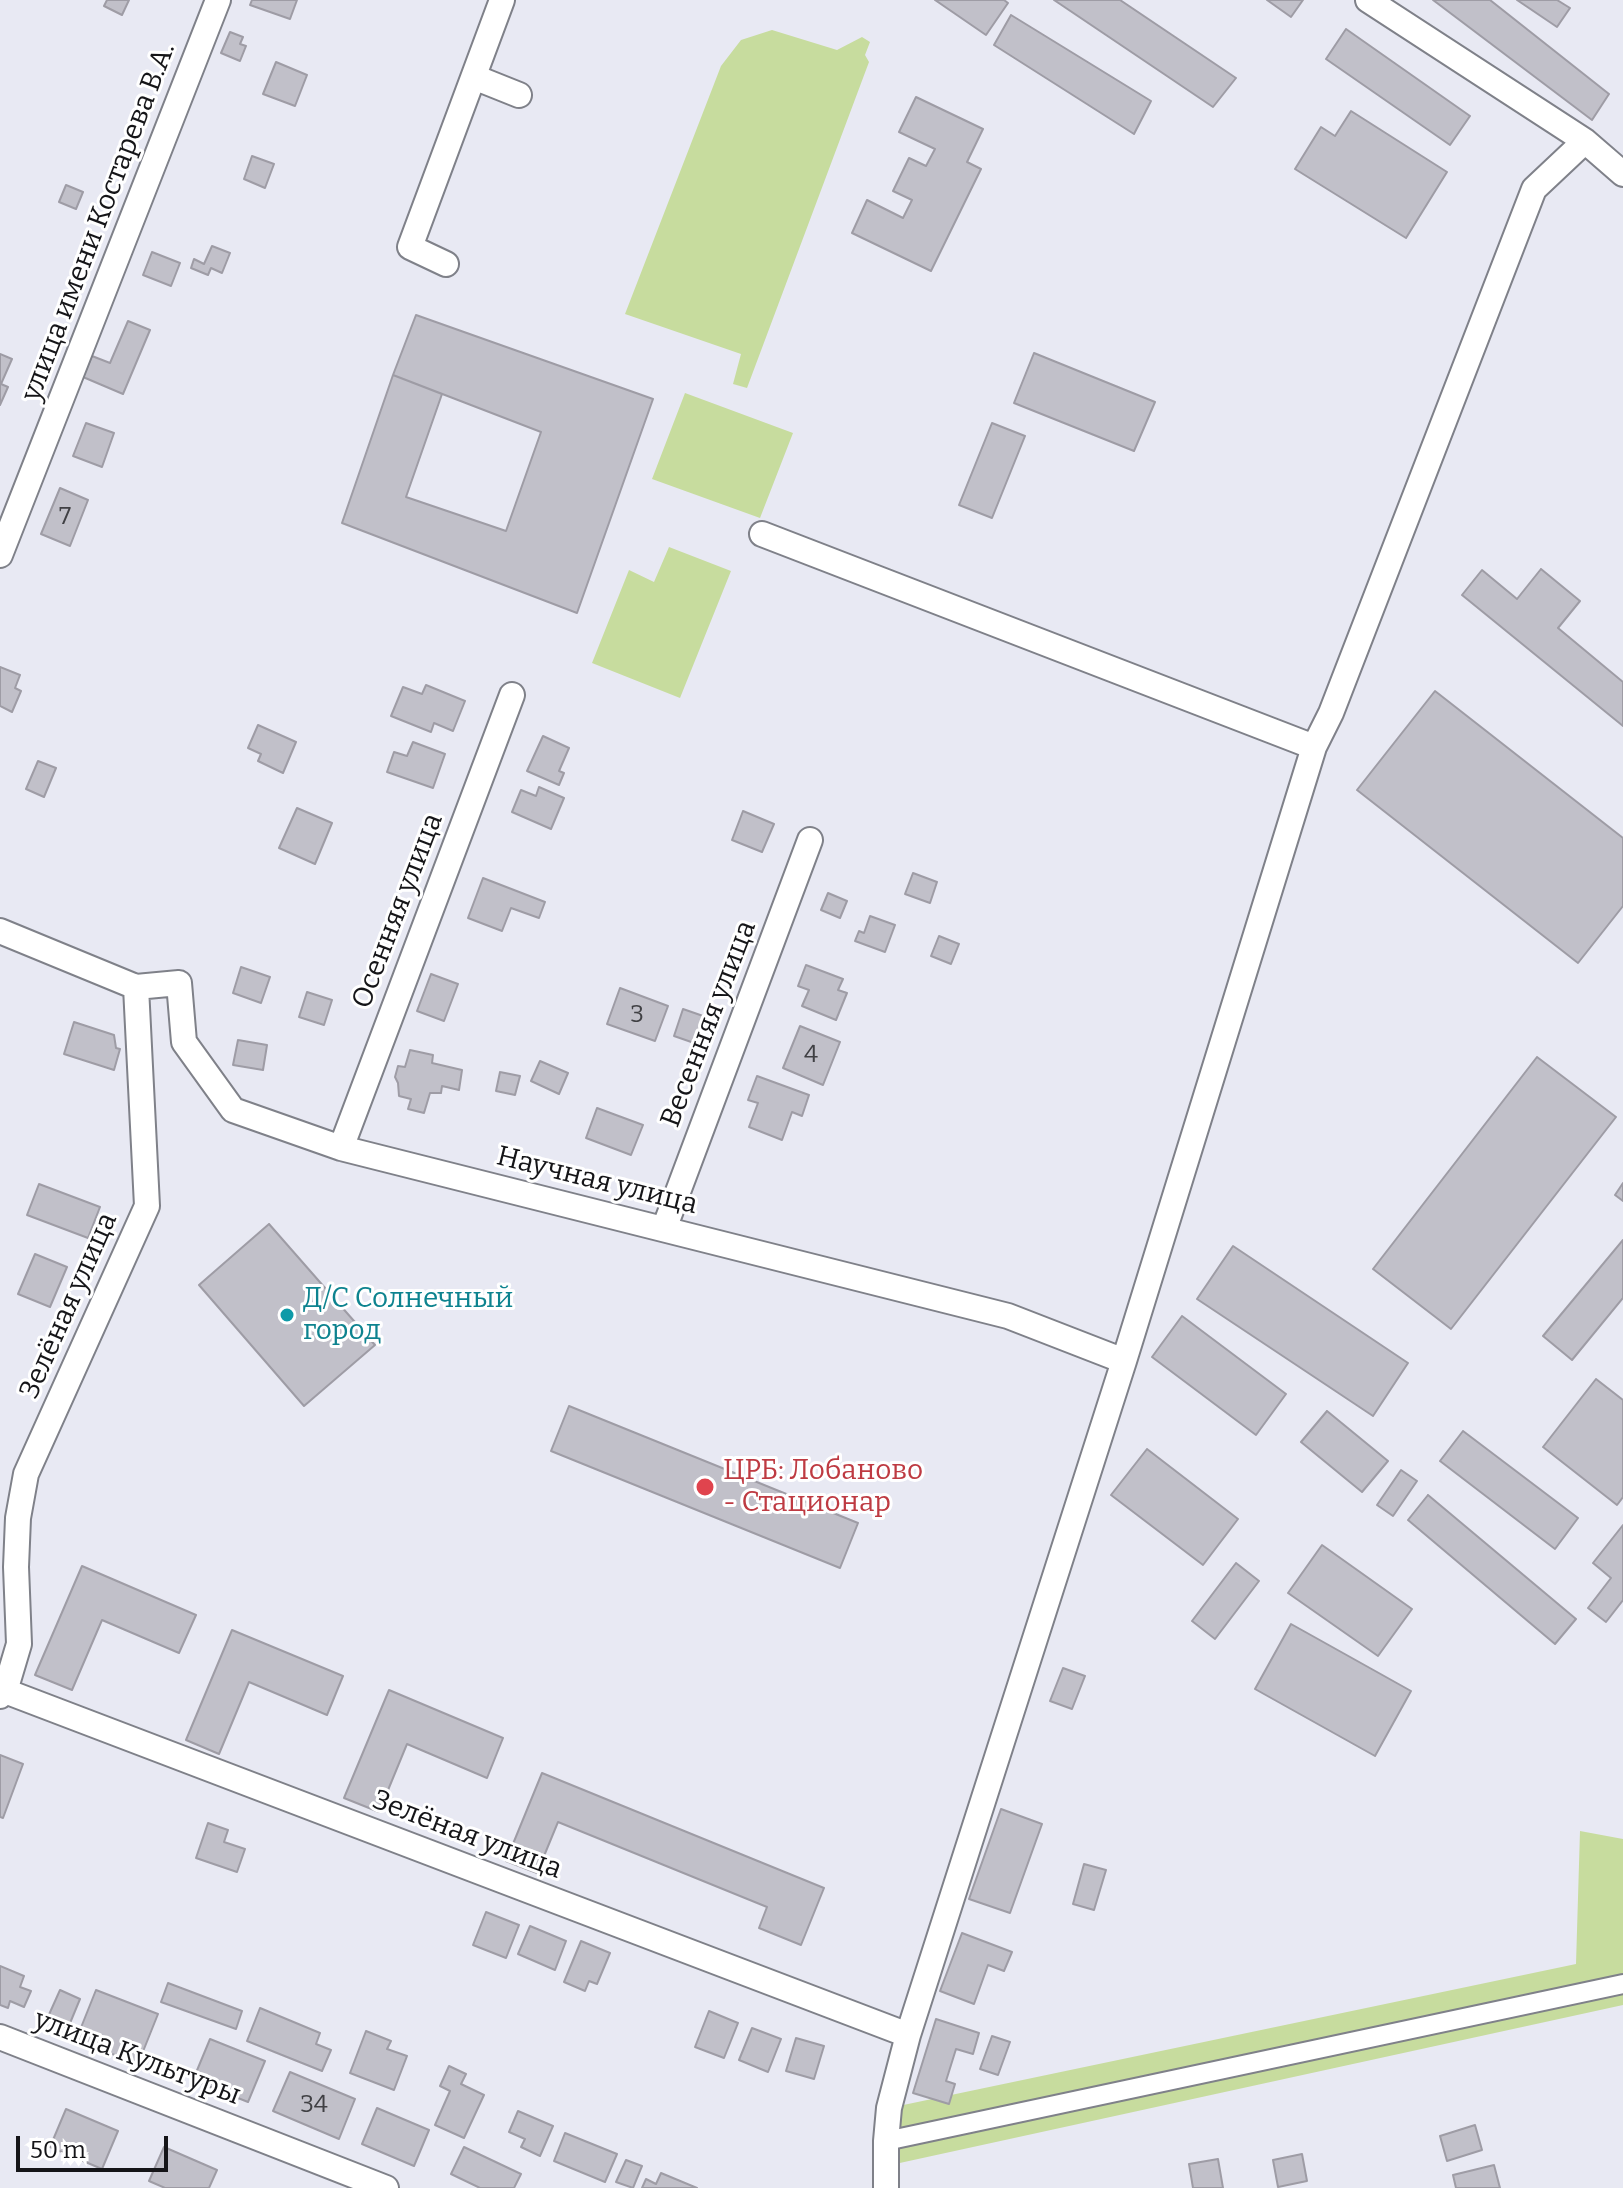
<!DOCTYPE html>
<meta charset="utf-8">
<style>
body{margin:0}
#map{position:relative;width:1623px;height:2188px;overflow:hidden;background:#e8e9f3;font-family:Bitter,serif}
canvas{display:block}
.scale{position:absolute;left:16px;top:2136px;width:152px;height:36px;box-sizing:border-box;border:4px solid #151518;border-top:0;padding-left:10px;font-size:24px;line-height:28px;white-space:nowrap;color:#151518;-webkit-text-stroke:6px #fff;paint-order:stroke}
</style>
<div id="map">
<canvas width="1623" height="2188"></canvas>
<div class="scale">50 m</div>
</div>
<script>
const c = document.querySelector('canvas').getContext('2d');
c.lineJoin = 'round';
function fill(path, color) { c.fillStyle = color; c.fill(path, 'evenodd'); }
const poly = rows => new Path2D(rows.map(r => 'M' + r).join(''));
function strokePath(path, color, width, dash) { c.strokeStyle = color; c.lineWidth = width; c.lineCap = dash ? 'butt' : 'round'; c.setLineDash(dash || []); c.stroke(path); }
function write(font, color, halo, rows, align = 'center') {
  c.font = font + ' Bitter,serif'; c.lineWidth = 6; c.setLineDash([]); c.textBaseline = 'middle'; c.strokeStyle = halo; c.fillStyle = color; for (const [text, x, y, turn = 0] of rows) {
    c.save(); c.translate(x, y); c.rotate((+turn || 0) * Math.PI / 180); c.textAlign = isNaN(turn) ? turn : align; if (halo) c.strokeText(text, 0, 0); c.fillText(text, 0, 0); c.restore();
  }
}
const green = poly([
 [772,30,837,50,862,37,870,42,865,55,869,62,747,388,733,384,741,354,625,314,721,66,741,40],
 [685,393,793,433,760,518,652,479],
 [669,547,731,571,680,698,592,663,629,570,654,582],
 [1580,1831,1623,1839,1623,2005,886,2166,889,2108,1576,1964]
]);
const building = poly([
 [107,0,129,0,122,15,104,6,107,0],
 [252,0,297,0,290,19,250,5,252,0],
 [935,0,1004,0,1008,3,986,35,935,0],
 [1054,0,1120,0,1236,78,1213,107,1054,0],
 [1267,0,1303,0,1291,17,1267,0],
 [1433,0,1490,0,1609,94,1592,120,1433,0],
 [1517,0,1557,0,1570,8,1557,27,1517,0],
 [1011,15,1151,101,1134,134,994,45,1011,15],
 [1346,29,1470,116,1450,145,1326,59,1346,29],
 [230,32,243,37,240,44,246,46,240,61,221,53,230,32],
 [276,62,307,75,295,106,263,94,276,62],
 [916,97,983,129,967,162,981,169,931,271,852,233,867,200,903,218,912,200,893,191,909,158,926,166,935,149,899,132,916,97],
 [1351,111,1447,172,1406,238,1295,169,1321,127,1335,136,1351,111],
 [252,156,274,164,265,188,244,179,252,156],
 [66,185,83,192,76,209,59,202,66,185],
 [212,246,230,253,222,273,211,268,208,275,191,268,194,259,204,264,212,246],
 [152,252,180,263,171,286,143,275,152,252],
 [416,315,653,399,577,613,342,523,393,375,442,394,406,497,506,531,541,432,393,375,416,315],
 [128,321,150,330,123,394,83,377,92,356,110,363,128,321],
 [1034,353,1155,402,1134,451,1014,403,1034,353],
 [0,354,12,359,1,384,8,387,0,405,0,354],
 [86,423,114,433,102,467,73,456,86,423],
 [992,423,1025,436,992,518,959,505,992,423],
 [60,488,88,500,70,546,41,534,60,488],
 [1541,569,1580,601,1558,628,1623,682,1623,726,1462,595,1482,570,1517,599,1541,569],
 [0,667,20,675,15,688,21,691,12,712,0,706,0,667],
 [426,685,465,701,453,731,434,723,431,732,391,716,403,687,422,694,426,685],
 [1435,691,1623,838,1623,906,1578,963,1357,790,1435,691],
 [258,725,296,742,283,773,258,761,261,754,248,748,258,725],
 [543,736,569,748,559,771,564,773,559,785,527,771,543,736],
 [413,742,445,754,433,788,387,772,394,752,407,756,413,742],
 [38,761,56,768,44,797,26,789,38,761],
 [539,787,564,798,551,829,512,812,521,790,536,796,539,787],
 [297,808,332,823,315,864,279,848,297,808],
 [743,811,774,824,762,852,732,840,743,811],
 [913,873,937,882,930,903,905,894,913,873],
 [483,878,545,902,539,918,511,908,502,931,468,918,483,878],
 [828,893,847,901,840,918,821,910,828,893],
 [870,916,895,925,885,952,855,941,859,931,864,933,870,916],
 [939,936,959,944,951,964,931,956,939,936],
 [806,965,843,979,838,990,847,993,836,1020,802,1006,809,990,798,986,806,965],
 [241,967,270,977,261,1003,233,993,241,967],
 [431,974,458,984,444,1021,417,1011,431,974],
 [620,988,668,1006,655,1041,607,1024,620,988],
 [307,992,332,1000,324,1025,299,1017,307,992],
 [683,1009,706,1017,697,1044,674,1036,683,1009],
 [74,1022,114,1035,116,1048,120,1049,114,1070,64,1054,74,1022],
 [800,1026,840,1042,823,1085,783,1068,800,1026],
 [238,1040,267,1045,263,1070,233,1065,238,1040],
 [410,1050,433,1055,432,1063,462,1070,459,1090,442,1086,441,1093,430,1093,424,1113,408,1109,411,1099,399,1096,398,1083,395,1077,398,1066,405,1067,410,1050],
 [1537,1057,1616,1117,1451,1329,1373,1269,1537,1057],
 [540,1061,568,1073,559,1094,531,1081,540,1061],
 [500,1072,520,1076,515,1095,496,1091,500,1072],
 [757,1076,809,1095,802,1116,792,1112,782,1140,749,1127,758,1103,748,1100,757,1076],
 [597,1108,643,1125,631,1155,586,1138,597,1108],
 [1623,1183,1623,1201,1615,1195,1623,1183],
 [39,1184,100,1207,88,1238,27,1215,39,1184],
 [269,1224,375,1345,304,1406,199,1285,269,1224],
 [1623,1240,1623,1298,1572,1360,1543,1336,1623,1240],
 [1233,1246,1408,1363,1373,1416,1197,1299,1233,1246],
 [35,1254,67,1267,50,1307,18,1294,35,1254],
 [1182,1316,1286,1394,1256,1435,1152,1357,1182,1316],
 [1596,1379,1623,1400,1623,1497,1617,1505,1543,1447,1596,1379],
 [569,1406,858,1523,840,1568,551,1451,569,1406],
 [1327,1411,1388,1461,1362,1492,1301,1442,1327,1411],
 [1463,1431,1578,1518,1555,1549,1440,1461,1463,1431],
 [1147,1449,1238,1519,1203,1565,1111,1495,1147,1449],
 [1401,1470,1417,1481,1393,1516,1377,1505,1401,1470],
 [1428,1495,1576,1619,1555,1644,1408,1520,1428,1495],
 [1623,1525,1623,1600,1606,1622,1588,1608,1611,1578,1593,1563,1623,1525],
 [1322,1545,1412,1609,1378,1656,1288,1593,1322,1545],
 [1236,1563,1259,1581,1215,1639,1192,1621,1236,1563],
 [82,1566,196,1615,179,1653,102,1620,72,1690,35,1675,82,1566],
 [1291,1624,1411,1691,1375,1756,1255,1689,1291,1624],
 [232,1630,343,1676,327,1715,249,1682,219,1754,186,1740,232,1630],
 [1063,1668,1085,1676,1072,1709,1050,1701,1063,1668],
 [389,1690,503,1738,487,1778,407,1744,379,1812,344,1798,389,1690],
 [0,1755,23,1764,3,1818,0,1817,0,1755],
 [542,1773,824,1888,801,1945,759,1928,767,1907,558,1822,537,1873,506,1861,542,1773],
 [1001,1809,1042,1824,1010,1913,969,1899,1001,1809],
 [208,1823,228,1830,224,1842,245,1849,237,1872,196,1858,208,1823],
 [1084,1864,1106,1870,1094,1910,1073,1904,1084,1864],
 [486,1912,519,1925,506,1958,473,1945,486,1912],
 [530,1926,566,1941,555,1970,518,1954,530,1926],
 [962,1933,1012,1952,1004,1971,988,1965,974,2004,940,1991,962,1933],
 [581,1941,610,1953,597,1984,589,1981,585,1991,564,1982,581,1941],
 [0,1966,24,1976,20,1987,31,1991,24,2007,10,2001,8,2008,0,2005,0,1966],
 [168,1983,242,2011,236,2029,161,2002,168,1983],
 [60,1990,80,1999,68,2028,47,2019,60,1990],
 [96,1990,158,2014,138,2064,76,2040,96,1990],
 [260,2008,320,2033,316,2044,331,2050,322,2071,247,2041,260,2008],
 [709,2011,738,2023,724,2058,695,2047,709,2011],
 [936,2019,979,2033,973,2054,956,2049,946,2081,955,2084,949,2104,913,2093,936,2019],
 [752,2028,781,2039,768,2072,739,2060,752,2028],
 [366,2031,391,2041,387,2049,407,2056,394,2090,350,2073,366,2031],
 [992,2036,1010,2042,998,2075,980,2069,992,2036],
 [796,2038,824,2046,814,2079,786,2071,796,2038],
 [210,2039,265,2061,248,2102,193,2080,210,2039],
 [449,2066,466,2074,461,2084,484,2095,464,2138,435,2125,450,2091,440,2086,449,2066],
 [290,2072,355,2099,339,2139,273,2111,290,2072],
 [377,2108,429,2130,414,2166,362,2144,377,2108],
 [66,2109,118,2131,102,2169,50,2147,66,2109],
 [518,2111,553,2126,540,2156,521,2147,525,2139,509,2132,518,2111],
 [1475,2125,1482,2150,1447,2161,1440,2136,1475,2125],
 [565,2133,617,2154,605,2182,554,2161,565,2133],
 [164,2147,217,2170,209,2188,165,2188,149,2181,164,2147],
 [464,2147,521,2174,514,2188,480,2188,451,2174,464,2147],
 [1302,2154,1307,2181,1278,2187,1273,2160,1302,2154],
 [1218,2159,1223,2188,1193,2188,1189,2164,1218,2159],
 [626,2160,642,2166,633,2188,616,2182,626,2160],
 [1494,2165,1500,2188,1456,2188,1453,2175,1494,2165],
 [661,2173,697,2188,642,2188,646,2179,656,2184,661,2173]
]);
const pedestrian = poly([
 [886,2141,1623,1984]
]);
const minor = poly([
 [1368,0,1585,141,1623,174],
 [474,77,519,95],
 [446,264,410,247,502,0],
 [762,534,1314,747],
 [0,555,218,0],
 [0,931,136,987,179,983,184,1042,233,1110,341,1148,1008,1316,1124,1361],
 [341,1148,512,695],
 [664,1229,810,840],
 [5,1691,908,2035],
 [0,1696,5,1691,19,1644,16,1567,18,1518,26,1474,147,1206,136,987],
 [0,2037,386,2188],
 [886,2188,886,2141,889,2108,908,2035,1124,1361,1314,747,1331,713,1534,189,1585,141]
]);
const markers = [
 [287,1315,8,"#0f9aa8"],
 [705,1487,10,"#e0444e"]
];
const numberNames = [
 ["7",65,517],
 ["3",637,1015],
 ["4",811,1055],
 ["34",314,2105]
];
const streetNames = [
 ["улица имени Костарева В.А.",99,222,-69],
 ["Осенняя улица",398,911,-69],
 ["Весенняя улица",709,1024,-69],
 ["Научная улица",597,1181,14],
 ["Зелёная улица",69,1306,-66],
 ["Зелёная улица",467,1835,21],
 ["улица Культуры",137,2058,21]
];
const cultureNames = [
 ["Д/С Солнечный",303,1299],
 ["город",303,1331]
];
const healthNames = [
 ["ЦРБ: Лобаново",723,1471],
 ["- Стационар",723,1503]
];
fill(green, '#c7dc9e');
fill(building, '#c1c0c9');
strokePath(building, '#9e9ca5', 2);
strokePath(pedestrian, '#7f8189', 22);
strokePath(minor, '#7f8189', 28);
strokePath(pedestrian, '#fff', 18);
strokePath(minor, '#fff', 24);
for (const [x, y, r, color] of markers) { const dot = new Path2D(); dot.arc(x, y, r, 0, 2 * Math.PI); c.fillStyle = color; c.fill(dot); strokePath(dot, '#fff', 3); }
write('24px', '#404044', null, numberNames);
write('28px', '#151518', '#fff', streetNames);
write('28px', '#0d838f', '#fff', cultureNames, 'left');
write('28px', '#be3a42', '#fff', healthNames, 'left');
</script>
